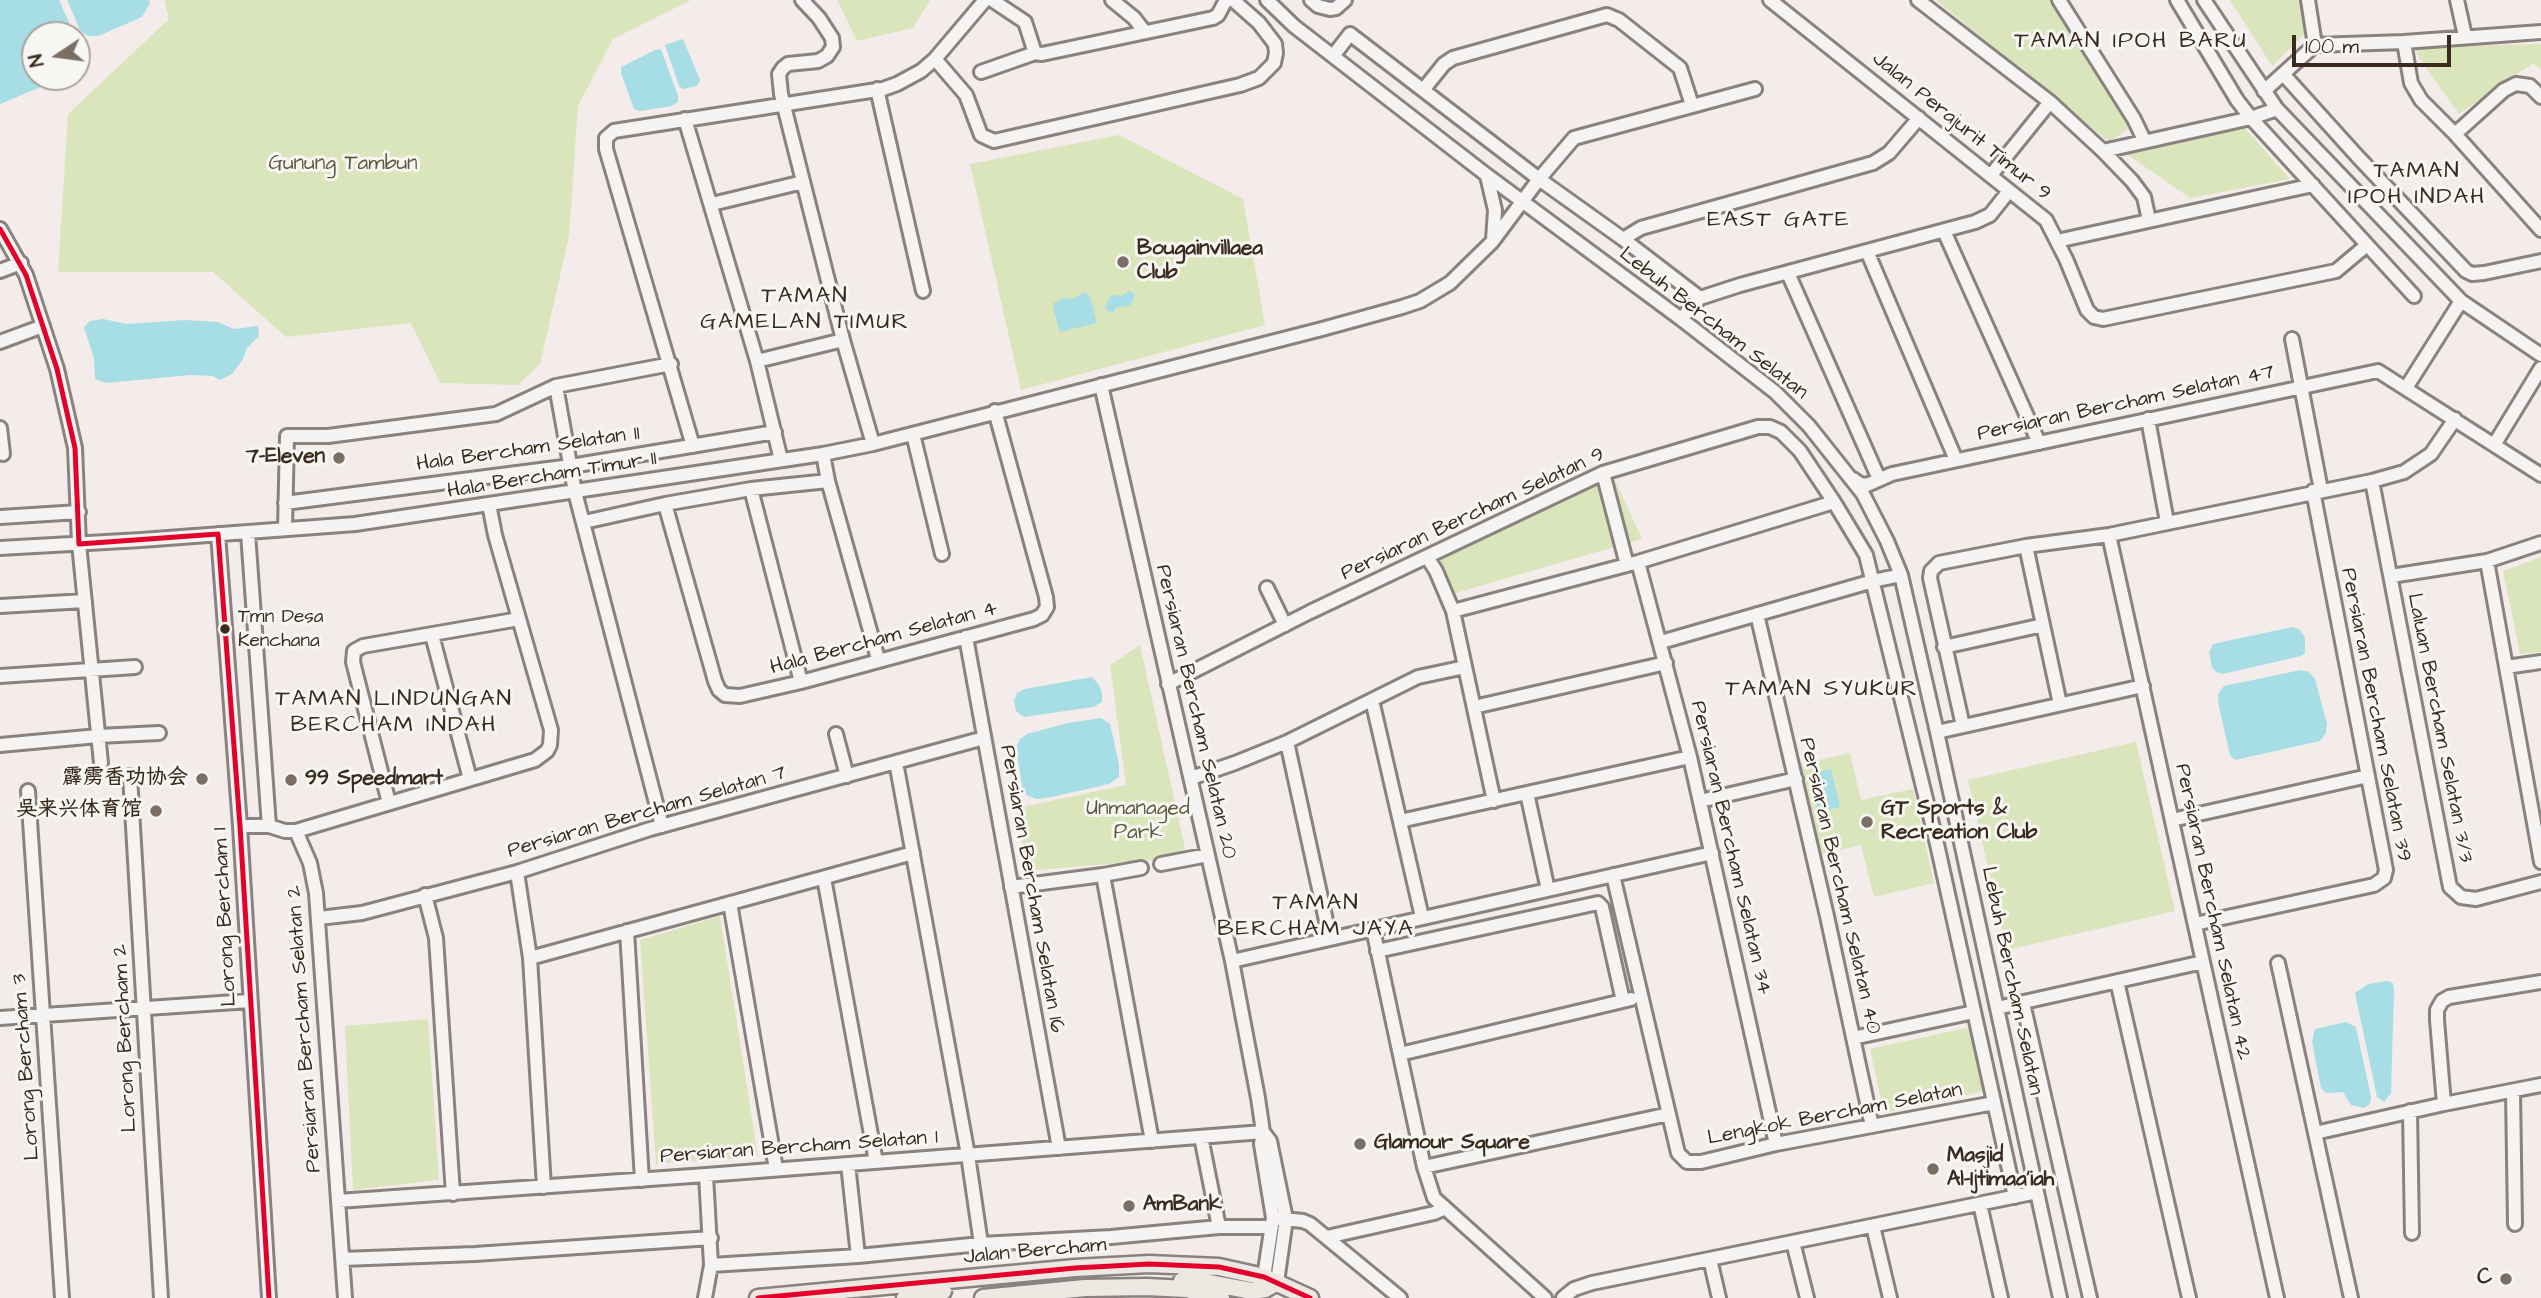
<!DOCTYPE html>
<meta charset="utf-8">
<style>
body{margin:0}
#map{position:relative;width:2541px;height:1298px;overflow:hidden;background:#f3ecea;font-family:"Architects Daughter",sans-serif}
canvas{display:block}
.north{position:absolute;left:21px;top:21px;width:70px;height:70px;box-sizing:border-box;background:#f6f6f2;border:2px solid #aba49d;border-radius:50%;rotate:257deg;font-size:19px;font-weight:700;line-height:28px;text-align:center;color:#3b2a1e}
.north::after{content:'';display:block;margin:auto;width:24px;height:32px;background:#7b6e65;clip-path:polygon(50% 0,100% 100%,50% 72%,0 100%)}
.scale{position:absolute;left:2292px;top:35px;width:159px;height:32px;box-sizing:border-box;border:4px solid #3b2a1e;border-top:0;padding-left:9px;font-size:21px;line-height:24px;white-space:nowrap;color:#3b2a1e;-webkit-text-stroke:5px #f6f6f2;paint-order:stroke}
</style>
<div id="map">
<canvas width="2541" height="1298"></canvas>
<div class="north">N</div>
<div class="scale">100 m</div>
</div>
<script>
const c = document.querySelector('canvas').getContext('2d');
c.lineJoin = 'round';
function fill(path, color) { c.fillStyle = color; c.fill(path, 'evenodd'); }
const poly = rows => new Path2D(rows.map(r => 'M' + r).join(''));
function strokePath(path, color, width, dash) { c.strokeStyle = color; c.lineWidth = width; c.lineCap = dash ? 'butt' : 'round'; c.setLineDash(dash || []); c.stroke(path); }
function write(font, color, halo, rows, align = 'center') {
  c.font = font + ' "Architects Daughter","LXGW WenKai TC",sans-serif'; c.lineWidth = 6; c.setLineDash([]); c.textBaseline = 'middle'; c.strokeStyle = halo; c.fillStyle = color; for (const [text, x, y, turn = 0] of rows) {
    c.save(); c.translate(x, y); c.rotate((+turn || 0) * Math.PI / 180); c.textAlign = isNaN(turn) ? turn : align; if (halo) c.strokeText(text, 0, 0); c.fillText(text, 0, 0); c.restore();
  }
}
const green = poly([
 [164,0,691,0,613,39,578,106,569,236,540,364,518,385,440,383,411,323,286,337,213,272,58,272,68,114,169,19],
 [837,0,930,0,913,28,857,41],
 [1936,0,2053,0,2127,109,2132,126,2109,142],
 [2230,0,2303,0,2310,29,2272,66],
 [2541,44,2541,69,2533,63,2459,114,2419,58,2415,47],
 [2241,124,2290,179,2190,198,2125,153],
 [1119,135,1243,199,1265,325,1021,390,970,164],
 [1614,478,1642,539,1452,594,1430,560],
 [2541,557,2541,652,2520,654,2503,571],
 [1140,645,1187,857,1026,871,1017,808,1126,785,1110,665],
 [2136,742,2175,911,2007,950,1968,780],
 [1850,753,1861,800,1913,789,1934,883,1874,897,1861,845,1821,854,1800,764],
 [720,916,758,1157,656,1164,640,940],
 [428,1019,439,1180,353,1190,345,1026],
 [1970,1027,1984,1091,1884,1113,1870,1049]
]);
const water = poly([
 [0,0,59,0,70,25,66,35,35,35,35,77,52,77,50,83,0,104],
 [67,0,149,0,150,3,142,17,98,36,88,36,80,30],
 [683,39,700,80,697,86,683,89,679,86,665,45],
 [661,49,678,96,678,102,672,106,640,111,634,109,621,73,621,67,655,50],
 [1129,291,1135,294,1131,305,1116,308,1112,313,1106,310,1105,307,1111,295,1121,296],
 [1085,292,1090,297,1097,323,1060,332,1053,308,1054,303,1063,298,1072,299],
 [103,319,127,324,185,320,218,322,234,329,258,326,259,336,247,348,243,359,232,374,220,380,213,376,190,375,106,383,95,379,94,359,84,327,90,321],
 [2292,627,2299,629,2305,637,2305,654,2297,657,2223,674,2216,672,2212,667,2209,652,2213,644],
 [2301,670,2309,672,2315,679,2327,724,2326,733,2320,741,2235,760,2230,755,2218,702,2218,694,2224,686],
 [1092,677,1099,685,1102,693,1102,702,1093,707,1024,717,1016,711,1014,701,1017,693,1025,689],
 [1101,718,1110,724,1119,764,1119,777,1109,784,1052,797,1037,799,1028,796,1023,791,1016,748,1020,739,1027,734,1068,723],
 [1831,769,1840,807,1818,812,1809,774],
 [2387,981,2393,983,2394,992,2391,1093,2384,1102,2377,1097,2355,993,2368,984],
 [2346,1022,2356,1027,2371,1097,2370,1104,2364,1108,2351,1105,2343,1092,2326,1093,2321,1088,2312,1042,2315,1029]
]);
const minor = poly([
 [802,0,819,18,832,38,833,47,827,56,818,61,788,64,783,68,779,74,781,94,843,340,873,444],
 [992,0,1025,22,1035,53],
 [1112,0,1134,18,1144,31],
 [1267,0,1294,26,1484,173,1681,319,1775,392,1809,426,1863,494,1887,541,1901,575,1937,732,2060,1298],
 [1311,0,1318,6,1330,9,1336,8,1345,0],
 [1770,0,2046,220,2066,259,2087,310,2094,317,2103,319,2336,271,2367,245],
 [1918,0,2050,102,2103,151,2132,181,2144,197,2149,220],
 [2059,0,2134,119,2144,140],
 [2177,0,2237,100,2251,118,2414,296],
 [2204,0,2277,109,2461,301,2541,355],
 [2308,0,2315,45],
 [2457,0,2465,36],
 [2404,42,2411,83,2421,100,2455,134,2541,230],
 [2315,45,2404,42,2541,32],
 [1333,56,1350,34,1539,179,1623,239],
 [935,59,966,95,981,135,994,141,1240,85,1259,78,1274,63,1276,53,1275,44,1259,23,1233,0],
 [981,72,1035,53,1042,54,1213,18,1218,15,1226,0],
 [2284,75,2358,157,2466,271,2472,274,2484,273,2541,261],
 [877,89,923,291],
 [1423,90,1444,64,1453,58,1607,15,1619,20,1680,68,1692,105],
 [2264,91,2315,45],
 [685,119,757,361,781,460],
 [2455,134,2504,90,2516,84,2530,86,2541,97],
 [2103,151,2251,118,2277,109],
 [1991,175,2050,102],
 [1487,176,1495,210,1493,240],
 [712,204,803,182],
 [0,229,26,275,57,369,75,448,79,544,101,763],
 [1944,231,2039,443],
 [2057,241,2313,185],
 [1867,251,1956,460],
 [0,271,21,263],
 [1788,273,1879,479],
 [1700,298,1623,239,1641,228,1873,163,1889,153,1919,118],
 [1681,319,1700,298,1740,285,1975,222,1990,215,2009,191],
 [2292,339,2321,490],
 [0,342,43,326],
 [757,361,843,340],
 [1101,385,1232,961,1258,1098,1263,1132,1261,1144,1273,1218,1264,1277],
 [556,386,575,492,662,826],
 [2406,388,2461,301],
 [2148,419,2167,522],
 [0,428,3,454],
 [913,434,942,554],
 [2494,445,2541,368],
 [693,446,606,149,606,138,614,131,883,89,897,84,921,71,935,59,985,0],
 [823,454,828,481],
 [1603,473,1627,565],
 [1853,479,1860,484,1867,485,1892,474,2378,371,2541,475],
 [2372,481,2450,887,2461,897,2476,899,2541,882],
 [751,489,801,682],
 [285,503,571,466,775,432],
 [665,504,715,681,719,690,725,695,740,696,801,682,1034,619,1042,615,1047,607,1046,597,995,411],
 [0,517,79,512],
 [584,522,665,504,751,489,828,481,878,659],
 [285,529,287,436,328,436,496,414,556,386,671,364],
 [248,533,269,826,285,831,296,831,310,863,316,893,345,1298],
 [218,534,240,826,269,1298],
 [2109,535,2277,1298],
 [2026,546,2060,704],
 [0,548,141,540,355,524,823,454,873,444,1322,329,1402,307,1420,301,1450,283,1492,242,1539,179,1574,138,1755,89],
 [1427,557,1436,571,1453,611,1494,801],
 [2487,561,2541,862],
 [1638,562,1690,757,1776,1144],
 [2391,576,2487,561,2541,543],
 [1267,588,1285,625],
 [0,606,85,601],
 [1453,611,1638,562,1834,502],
 [1757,614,1827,916,1872,1126],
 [432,635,470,779],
 [966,637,1059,1148],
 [1661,642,1873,581,1901,575],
 [1944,647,2043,625],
 [2506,667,2541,662],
 [0,676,135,667],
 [1168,684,1310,612,1603,473,1758,427,1770,427,1781,432,1800,451,1834,502,1866,555,1937,844,2015,1197],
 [1372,700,1422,917],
 [1474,707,1666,663],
 [1963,726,1930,578,1931,571,1939,563,2026,546,2109,535,2372,481,2404,472,2431,454,2455,419],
 [1937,732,2143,686],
 [836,734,847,776],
 [1287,742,1330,939],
 [0,745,98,736,159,733],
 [896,762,968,1155,981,1244],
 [130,776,161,1298],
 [1191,778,1235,763,1287,742,1418,677,1465,667],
 [28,791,62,1298],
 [1527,793,1548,890],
 [1700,801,1796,779],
 [389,803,353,662,354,651,363,646,519,619],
 [2172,820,2368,776],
 [1400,821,1690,757],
 [240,826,269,826],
 [296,831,535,760,547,751,550,745,551,730,495,535,489,504],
 [1161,864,1208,855],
 [517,872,530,958,544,1187],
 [1103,875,1141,868],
 [1613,875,1678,1153,1687,1162,1701,1162,1776,1144,1994,1103],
 [824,878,876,1162],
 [1011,887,1103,875,1152,1141],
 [425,895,436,938,453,1194],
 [730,903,776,1169],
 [319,918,362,913,517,872,650,829,984,738],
 [2195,924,2374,885,2384,878,2386,870,2313,491],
 [1373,929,1424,1167,1434,1198,1545,1298],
 [627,931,642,1180],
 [1377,951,1598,903,1602,907,1623,1001],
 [530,958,913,853],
 [1232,961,1712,853],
 [2278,963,2351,1298],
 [2117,981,2189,1298],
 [2023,1003,2090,1298],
 [1997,1008,2203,962],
 [0,1018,250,1001],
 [1853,1038,1974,1012],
 [1400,1054,1631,999],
 [2513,1091,2515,1224],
 [2444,1104,2437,1020,2437,1010,2442,1001,2449,997,2541,982],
 [2410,1111,2412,1233],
 [1263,1132,1270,1141,1286,1219,1277,1282],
 [2315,1133,2444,1104,2541,1085],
 [1201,1137,1219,1227],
 [848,1164,858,1256],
 [1424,1167,1669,1114],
 [338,1201,706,1175,1263,1132],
 [1980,1204,2001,1298],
 [1273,1218,1303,1221,1310,1224,1400,1298],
 [1873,1226,1890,1298],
 [1327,1237,1434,1213,1443,1209],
 [1793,1242,1807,1298],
 [342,1259,475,1254,711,1238],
 [1710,1259,1719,1298],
 [711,1265,858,1256,981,1244,1111,1237,1219,1227,1272,1227],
 [705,1298,711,1265,706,1175],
 [1563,1298,1574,1289,1592,1283,2037,1192]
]);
const major = poly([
 [1182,1281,1199,1281,1252,1291,1265,1289,1277,1282],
 [758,1298,1075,1268,1149,1264,1219,1267,1264,1277,1310,1298],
 [905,1298,943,1291],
 [983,1298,1085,1288,1147,1287,1187,1289,1221,1298]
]);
const bus1 = poly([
 [0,229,26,275,57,369,75,448,79,544],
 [218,534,240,826,269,1298],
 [79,544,218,534],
 [758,1298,1075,1268,1149,1264,1219,1267,1264,1277,1310,1298]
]);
const markers = [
 [1123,262,7,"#7b6e65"],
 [339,458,7,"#7b6e65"],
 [225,629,6,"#3b2a1e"],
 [202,779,7,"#7b6e65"],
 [291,780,7,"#7b6e65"],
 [156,811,7,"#7b6e65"],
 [1867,822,7,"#7b6e65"],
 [1360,1144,7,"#7b6e65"],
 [1933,1169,7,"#7b6e65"],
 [1129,1206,7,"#7b6e65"],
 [2506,1279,7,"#7b6e65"]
];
const busNames = [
 ["Tmn Desa",238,618],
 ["Kenchana",238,642]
];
const streetNames = [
 ["Jalan Perajurit Timur 9",1961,127,39],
 ["Lebuh Bercham Selatan",1713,324,38],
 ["Persiaran Bercham Selatan 47",2126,404,-12],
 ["Hala Bercham Selatan 11",528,450,-8],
 ["Hala Bercham Timur 11",552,476,-9],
 ["Persiaran Bercham Selatan 9",1473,515,-25],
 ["Hala Bercham Selatan 4",884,639,-15],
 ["Persiaran Bercham Selatan 20",1195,712,77],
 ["Persiaran Bercham Selatan 39",2375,715,79],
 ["Laluan Bercham Selatan 3/3",2439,728,79],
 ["Persiaran Bercham Selatan 7",647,813,-16],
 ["Persiaran Bercham Selatan 34",1730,848,77],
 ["Persiaran Bercham Selatan 40",1839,886,77],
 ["Persiaran Bercham Selatan 16",1031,889,80],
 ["Persiaran Bercham Selatan 42",2212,912,78],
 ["Lorong Bercham 1",226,917,-93],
 ["Lebuh Bercham Selatan",2011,981,78],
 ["Persiaran Bercham Selatan 2",305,1029,-94],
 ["Lorong Bercham 2",126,1038,-93],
 ["Lorong Bercham 3",27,1067,-94],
 ["Lengkok Bercham Selatan",1835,1115,-11],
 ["Persiaran Bercham Selatan 1",799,1148,-4],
 ["Jalan Bercham",1035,1252,-5]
];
const parkNames = [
 ["Gunung Tambun",343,165],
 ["Unmanaged",1138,810],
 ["Park",1138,834]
];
const poiNames = [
 ["Bougainvillaea",1137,250],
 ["Club",1137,274],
 ["7-Eleven",325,458,"right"],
 ["霹雳香功协会",188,779,"right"],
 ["99 Speedmart",305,780],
 ["GT Sports &",1881,810],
 ["Recreation Club",1881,834],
 ["吴来兴体育馆",142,811,"right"],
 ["Glamour Square",1374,1144],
 ["Masjid",1947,1157],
 ["Al-Ijtimaa'iah",1947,1181],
 ["AmBank",1143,1206],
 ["C",2492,1279,"right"]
];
const neighbourhoodNames = [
 ["TAMAN IPOH BARU",2131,42],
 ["TAMAN",2417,172],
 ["IPOH INDAH",2417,198],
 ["EAST GATE",1779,221],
 ["TAMAN",805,297],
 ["GAMELAN TIMUR",805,323],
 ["TAMAN SYUKUR",1822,690],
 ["TAMAN LINDUNGAN",394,700],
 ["BERCHAM INDAH",394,726],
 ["TAMAN",1316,904],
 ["BERCHAM JAYA",1316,930]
];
fill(green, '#dbe5bc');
fill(water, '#a7dde4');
strokePath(minor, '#89827f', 18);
strokePath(major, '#89827f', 21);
strokePath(minor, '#f5f4f2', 12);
strokePath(major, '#ede9e2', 16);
strokePath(bus1, '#e4002b', 5);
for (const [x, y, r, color] of markers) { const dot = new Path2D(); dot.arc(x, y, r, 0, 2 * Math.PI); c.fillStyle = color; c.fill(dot); strokePath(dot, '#f6f6f2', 2.5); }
write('19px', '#3b2a1e', '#f6f6f2', busNames, 'left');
write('21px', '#3b2a1e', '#f6f6f2', streetNames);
write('21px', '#5e583c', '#f6f6f2', parkNames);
write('bold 21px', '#3b2a1e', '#f6f6f2', poiNames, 'left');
c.letterSpacing = '2px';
write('23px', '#3b2a1e', '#f6f6f2', neighbourhoodNames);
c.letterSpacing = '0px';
</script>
